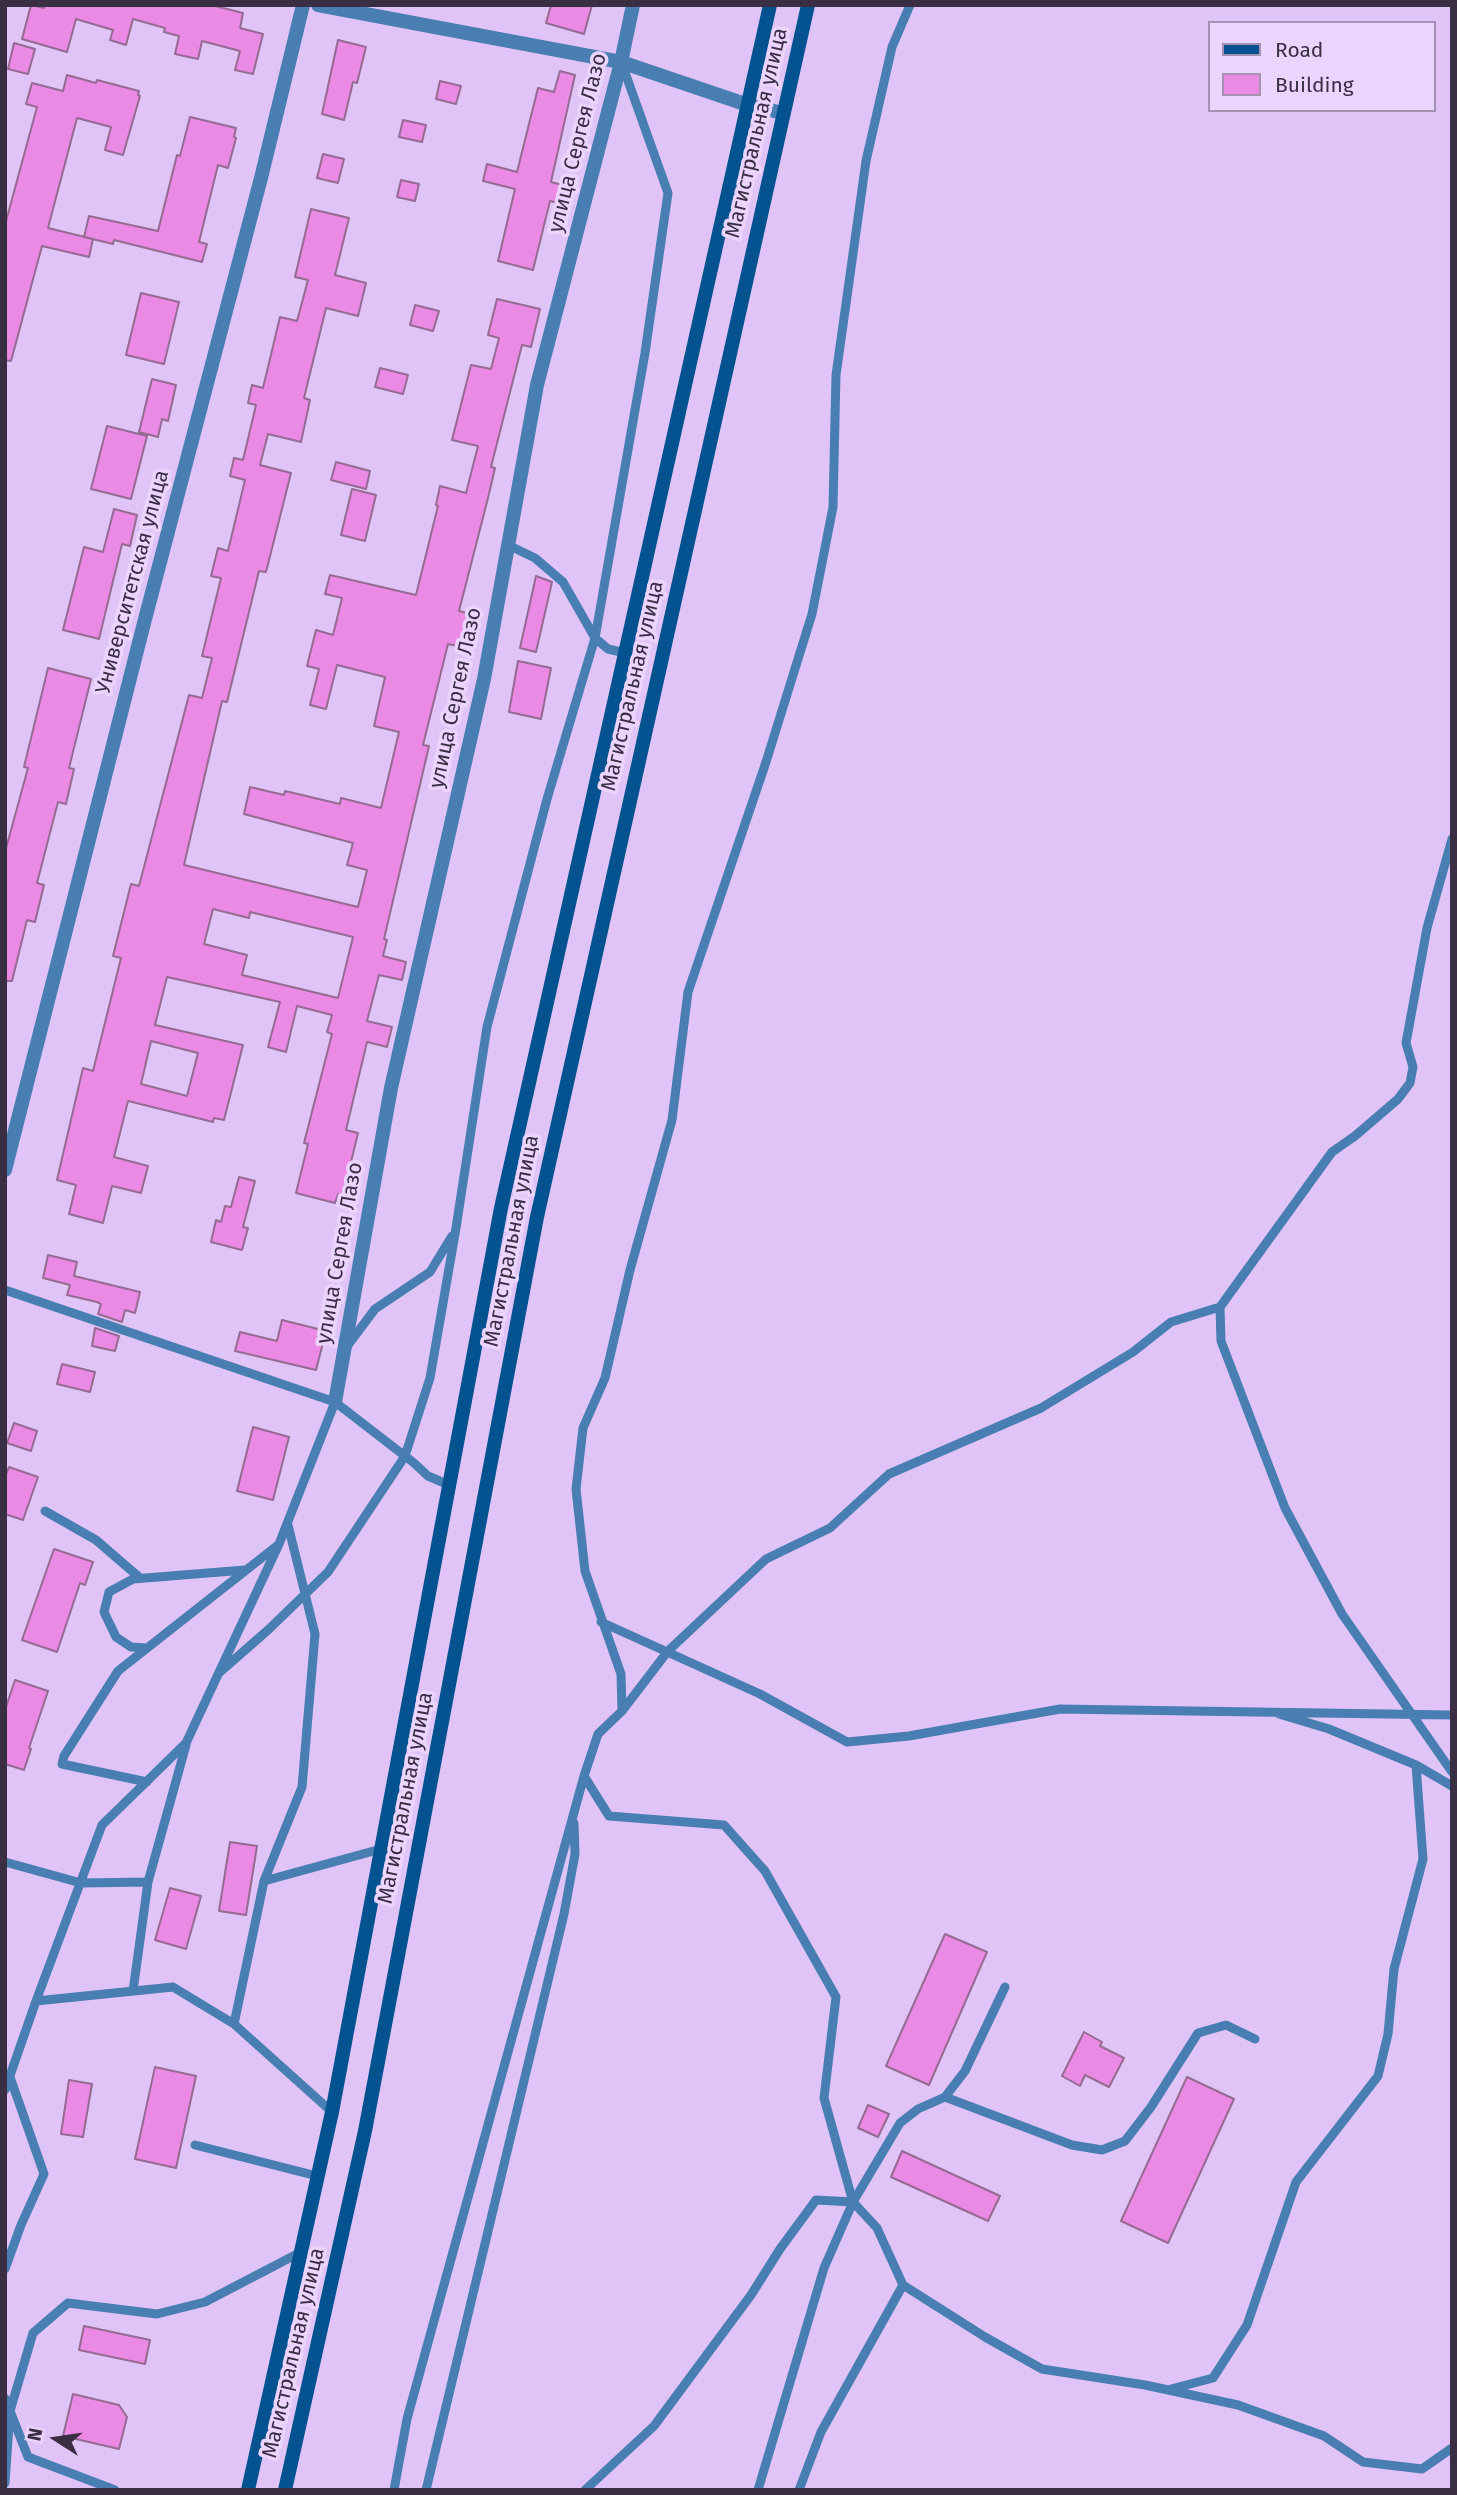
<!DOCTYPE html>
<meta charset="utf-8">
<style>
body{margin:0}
#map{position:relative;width:1457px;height:2495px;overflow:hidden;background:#e0c4f7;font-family:"Fira Sans",sans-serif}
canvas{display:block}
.frame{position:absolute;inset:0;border:7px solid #392e42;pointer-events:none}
.legend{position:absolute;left:1208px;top:21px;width:228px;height:91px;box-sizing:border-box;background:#ebd4fd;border:2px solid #a492b2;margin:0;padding:9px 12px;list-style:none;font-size:21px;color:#392e42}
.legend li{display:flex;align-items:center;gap:14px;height:35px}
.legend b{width:35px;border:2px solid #a492b2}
.north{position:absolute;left:21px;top:2404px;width:70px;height:70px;-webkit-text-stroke:5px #ebd4fd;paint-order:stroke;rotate:282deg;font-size:19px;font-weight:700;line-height:28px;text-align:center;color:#392e42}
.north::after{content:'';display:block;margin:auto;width:24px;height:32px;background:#392e42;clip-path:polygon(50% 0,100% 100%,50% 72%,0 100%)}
</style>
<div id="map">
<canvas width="1457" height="2495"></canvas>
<div class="frame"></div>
<ul class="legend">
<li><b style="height:9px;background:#045390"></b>Road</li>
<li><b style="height:19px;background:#eb8ae4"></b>Building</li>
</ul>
<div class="north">N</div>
</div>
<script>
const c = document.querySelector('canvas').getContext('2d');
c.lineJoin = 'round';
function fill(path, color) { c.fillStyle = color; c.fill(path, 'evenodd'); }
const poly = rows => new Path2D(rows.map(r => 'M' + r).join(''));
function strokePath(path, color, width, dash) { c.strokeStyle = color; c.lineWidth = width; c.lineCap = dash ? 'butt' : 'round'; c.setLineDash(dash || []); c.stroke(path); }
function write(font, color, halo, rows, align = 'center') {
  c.font = font + ' "Fira Sans",sans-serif'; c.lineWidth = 7; c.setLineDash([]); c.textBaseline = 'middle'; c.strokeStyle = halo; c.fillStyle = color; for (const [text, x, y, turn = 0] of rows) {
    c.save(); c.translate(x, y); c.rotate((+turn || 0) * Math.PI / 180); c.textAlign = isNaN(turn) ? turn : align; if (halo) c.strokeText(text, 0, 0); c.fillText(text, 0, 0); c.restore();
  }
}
const building = poly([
 [31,5,44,8,45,5,211,5,243,13,240,28,263,34,253,74,235,70,240,51,202,41,198,59,175,54,179,36,164,32,165,28,133,19,126,45,110,40,113,30,76,19,67,52,22,39,31,5],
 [551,5,592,5,584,34,546,23,551,5],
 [338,40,366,47,357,83,353,82,344,120,322,114,338,40],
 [14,43,35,49,28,74,8,69,14,43],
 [560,71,575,75,551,182,566,186,562,204,550,201,533,270,498,261,515,189,483,181,487,164,517,172,538,88,554,92,560,71],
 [67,75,96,83,97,80,139,91,138,95,140,96,123,155,105,150,111,127,77,118,48,228,93,239,89,257,42,246,11,361,5,360,5,225,37,107,26,104,32,83,63,91,67,75],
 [440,81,461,86,456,104,436,99,440,81],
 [190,117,236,128,234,137,236,138,228,168,218,165,199,242,207,244,202,262,114,240,113,244,84,237,89,216,158,231,177,155,180,156,190,117],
 [403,120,426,125,422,142,399,137,403,120],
 [323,154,344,159,338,183,317,178,323,154],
 [401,180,419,184,415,201,397,197,401,180],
 [311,209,349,218,335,275,366,283,358,316,326,308,304,398,310,400,301,442,268,434,260,465,291,473,266,572,259,571,227,702,222,701,184,865,358,907,367,870,347,865,353,843,244,814,250,787,284,795,285,791,340,804,341,798,381,808,399,732,374,726,385,677,337,665,326,709,310,705,319,669,307,666,316,630,333,635,342,598,325,594,330,575,416,595,438,506,436,505,440,486,466,493,478,446,452,440,471,365,491,369,499,338,488,335,497,299,540,309,531,347,522,345,491,467,495,468,488,498,459,611,475,615,467,648,448,644,423,745,429,746,384,939,387,940,383,956,406,962,402,980,379,975,367,1021,392,1027,387,1047,367,1042,346,1130,358,1133,343,1195,338,1194,335,1203,296,1193,308,1144,304,1143,332,1034,327,1032,332,1015,297,1006,286,1052,268,1047,280,1002,167,977,155,1025,243,1045,224,1120,214,1118,213,1122,128,1101,114,1157,148,1166,141,1193,112,1186,103,1223,69,1214,76,1185,57,1180,83,1068,93,1071,121,958,113,956,131,884,139,886,189,695,202,698,212,658,202,656,221,578,211,576,218,548,228,551,245,480,230,476,234,458,243,460,256,405,248,403,252,385,263,388,280,317,297,321,308,280,295,277,311,209],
 [213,909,249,918,250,912,353,937,338,998,242,975,247,955,204,944,213,909],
 [151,1041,198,1053,187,1096,141,1084,151,1041],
 [141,293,179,302,164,364,126,355,141,293],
 [415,305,439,311,433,331,410,325,415,305],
 [380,368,408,375,403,394,375,387,380,368],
 [152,379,176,385,168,421,162,419,158,437,139,432,152,379],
 [107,426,147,436,131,499,91,489,107,426],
 [336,462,370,471,366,489,331,480,336,462],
 [352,489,376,495,365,541,341,535,352,489],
 [114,509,137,515,130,546,122,544,99,639,63,630,84,547,103,552,114,509],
 [536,576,552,582,536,652,520,648,536,576],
 [518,661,551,668,541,719,509,712,518,661],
 [48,668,91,679,69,768,74,769,66,804,58,802,37,883,44,885,35,922,27,920,12,981,5,981,5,852,28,768,24,767,48,668],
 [239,1177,255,1181,243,1227,248,1228,242,1250,211,1242,216,1220,221,1222,225,1206,231,1207,239,1177],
 [48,1255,77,1262,74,1276,140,1292,135,1313,125,1310,122,1322,98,1314,101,1304,97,1302,67,1295,70,1285,43,1278,48,1255],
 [282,1320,326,1331,316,1370,235,1351,240,1332,277,1341,282,1320],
 [95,1328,119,1336,115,1351,92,1346,95,1328],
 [62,1364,95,1372,90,1392,57,1384,62,1364],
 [14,1423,37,1431,31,1451,7,1443,14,1423],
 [253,1427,289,1437,273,1500,237,1491,253,1427],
 [9,1467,38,1477,23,1520,5,1514,5,1477,9,1467],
 [54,1549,93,1562,85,1585,80,1583,57,1652,22,1640,54,1549],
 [15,1680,48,1691,29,1748,31,1749,24,1770,5,1764,5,1710,15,1680],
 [230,1842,257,1846,246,1915,219,1911,230,1842],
 [170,1888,201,1896,186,1949,155,1940,170,1888],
 [945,1934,987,1952,929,2085,886,2066,945,1934],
 [1084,2032,1102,2042,1100,2046,1124,2058,1109,2087,1085,2075,1080,2086,1062,2076,1084,2032],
 [155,2067,196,2076,176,2168,135,2159,155,2067],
 [1187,2077,1234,2099,1168,2243,1121,2221,1187,2077],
 [69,2080,92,2084,83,2137,61,2134,69,2080],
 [868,2105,889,2114,878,2137,858,2128,868,2105],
 [902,2151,1000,2196,988,2221,891,2177,902,2151],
 [84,2326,150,2340,145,2364,79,2350,84,2326],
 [73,2394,119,2405,127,2417,119,2449,63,2436,73,2394]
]);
const lane = poly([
 [508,545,535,558,563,582,595,638,608,649,625,653],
 [5,1290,335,1402,414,1463,428,1476,449,1485],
 [1220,1307,1221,1341,1285,1508,1342,1614,1452,1772],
 [348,1345,375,1309,430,1272,452,1236],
 [45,1511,96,1540,140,1578],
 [601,1622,760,1694,847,1742,909,1736,1060,1709,1452,1715],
 [146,1648,131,1647,116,1637,104,1612,109,1592,133,1579,245,1570],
 [220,1672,268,1630,328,1572,405,1456,430,1378,456,1228,487,1027,547,799,595,638,645,353,668,193,622,64],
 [622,1711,621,1674,585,1571,576,1489,583,1428,605,1378,630,1270,672,1120,688,992,766,762,812,614,833,507,836,375,866,161,892,47,910,5],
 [1416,1765,1452,1786],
 [584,1776,609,1816,724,1825,765,1871,836,1997,824,2098,853,2202,877,2228,903,2285,985,2337,1042,2369,1145,2385,1238,2405,1324,2436,1363,2462,1422,2469,1452,2448],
 [147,1782,62,1764,64,1756,118,1671,278,1545],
 [5,1862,81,1883,148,1882],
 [264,1881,302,1787,315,1634,288,1525],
 [133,1991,148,1882,186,1745],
 [36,2001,102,1825,186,1743,279,1544,335,1402],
 [5,2090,36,2001,173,1987,234,2024],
 [945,2097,1072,2145,1102,2150,1125,2141,1151,2107,1198,2033,1226,2025,1255,2039],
 [332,2112,234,2024,264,1881,381,1849],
 [195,2145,317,2176],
 [5,2269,21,2225,44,2174,10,2077],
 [1171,2389,1213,2378,1247,2325,1296,2182,1378,2076,1388,2034,1394,1969,1423,1859,1416,1765,1329,1729,1279,1714],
 [5,2398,10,2411,5,2483],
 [115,2490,28,2457,10,2411,33,2333,68,2303,157,2314,205,2302,301,2252],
 [394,2490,407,2419,584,1776,598,1734,622,1711,668,1651,766,1559,830,1528,889,1474,1041,1408,1133,1352,1171,1322,1220,1307,1332,1152,1355,1136,1398,1099,1410,1083,1413,1067,1406,1043,1427,928,1452,839],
 [426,2490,564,1914,575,1854,574,1823],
 [585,2490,654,2426,751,2295,780,2249,816,2200,853,2202,900,2123,918,2109,945,2097,965,2071,1005,1987],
 [758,2490,824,2268,853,2202],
 [799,2490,821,2432,903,2285]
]);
const street = poly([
 [318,5,621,62,748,105,783,113],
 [5,1170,144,623,261,178,303,5],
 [335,1402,391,1088,484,679,537,385,621,62,633,5]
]);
const secondary = poly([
 [248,2490,332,2112,501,1208,770,5],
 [285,2490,365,2131,537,1217,808,5]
]);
const streetNames = [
 ["Магистральная улица",757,133,-77],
 ["улица Сергея Лазо",578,143,-76],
 ["Университетская улица",133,582,-75],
 ["Магистральная улица",633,686,-77],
 ["улица Сергея Лазо",456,698,-78],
 ["Магистральная улица",512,1241,-79],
 ["улица Сергея Лазо",340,1253,-80],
 ["Магистральная улица",406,1798,-79],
 ["Магистральная улица",294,2353,-77]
];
fill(building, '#eb8ae4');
strokePath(building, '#956b91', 2);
strokePath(lane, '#497eb3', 9);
strokePath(street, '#497eb3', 14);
strokePath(secondary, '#045390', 14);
write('21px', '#392e42', '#ebd4fd', streetNames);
</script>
